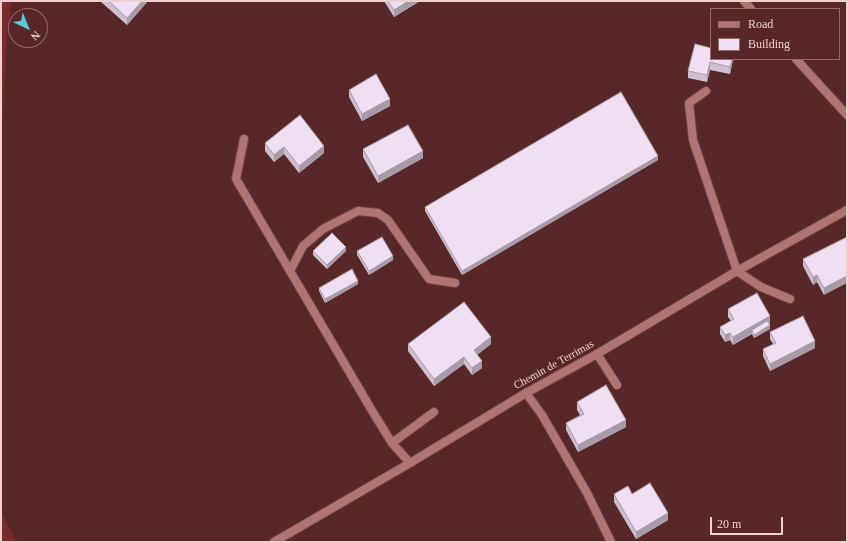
<!DOCTYPE html>
<style>
body{margin:0}
#map{position:relative;width:848px;height:543px;overflow:hidden;background:#572827;font-family:"Times New Roman",serif}
canvas{display:block}
.frame{position:absolute;inset:0;border:2px solid #efd0ce;pointer-events:none}
.legend{position:absolute;left:710px;top:8px;width:130px;height:52px;box-sizing:border-box;background:#572827;border:1px solid #946b6a;margin:0;padding:5px 7px;list-style:none;font-size:12px;color:#efd0ce}
.legend li{display:flex;align-items:center;gap:8px;height:20px}
.legend b{width:20px;border:1px solid #946b6a}
.north{position:absolute;left:8px;top:8px;width:40px;height:40px;box-sizing:border-box;background:#572827;border:1px solid #946b6a;border-radius:50%;rotate:136deg;font-size:11px;font-weight:700;line-height:16px;text-align:center;color:#efd0ce}
.north::after{content:'';display:block;margin:auto;width:14px;height:18px;background:#52ccd6;clip-path:polygon(50% 0,100% 100%,50% 72%,0 100%)}
.scale{position:absolute;left:710px;top:517px;width:73px;height:18px;box-sizing:border-box;border:2px solid #efd0ce;border-top:0;padding-left:5px;font-size:12px;line-height:14px;white-space:nowrap;color:#efd0ce;-webkit-text-stroke:3px #572827;paint-order:stroke}
</style>
<div id="map">
<canvas width="848" height="543"></canvas>
<div class="frame"></div>
<ul class="legend">
<li><b style="height:5px;background:#b07572"></b>Road</li>
<li><b style="height:11px;background:#f0def2"></b>Building</li>
</ul>
<div class="north">N</div>
<div class="scale">20 m</div>
</div>
<script>
const c = document.querySelector('canvas').getContext('2d');
c.lineJoin = 'round';
function fill(path, color) { c.fillStyle = color; c.fill(path, 'evenodd'); }
const poly = rows => new Path2D(rows.map(r => 'M' + r).join(''));
function strokePath(path, color, width, dash) { c.strokeStyle = color; c.lineWidth = width; c.lineCap = dash ? 'butt' : 'round'; c.setLineDash(dash || []); c.stroke(path); }
function write(font, color, halo, rows, align = 'center') {
  c.font = font + ' "Times New Roman",serif'; c.lineWidth = 4; c.setLineDash([]); c.textBaseline = 'middle'; c.strokeStyle = halo; c.fillStyle = color; for (const [text, x, y, turn = 0] of rows) {
    c.save(); c.translate(x, y); c.rotate((+turn || 0) * Math.PI / 180); c.textAlign = isNaN(turn) ? turn : align; if (halo) c.strokeText(text, 0, 0); c.fillText(text, 0, 0); c.restore();
  }
}
const green = poly([
 [1,1,12,1,6,45,1,151],
 [1,513,17,542,1,542]
]);
const lane = poly([
 [744,1,751,9],
 [796,59,847,115],
 [706,91,689,103,693,140,737,271,761,287,790,299],
 [244,139,236,179,374,414,392,443,410,463],
 [290,271,303,246,323,229,358,211,378,213,388,220,429,279,455,283],
 [597,354,617,385],
 [526,393,542,415,587,493,611,542],
 [392,443,434,412]
]);
const street = poly([
 [274,542,410,463,526,393,597,354,737,271,847,210]
]);
const wall = poly([
 [100,1,148,1,127,25],
 [384,1,420,1,394,17],
 [695,44,733,59,730,74,710,70,707,82,688,78,688,71],
 [349,90,390,106,362,121,349,97],
 [265,143,324,153,299,173,284,154,274,162,265,151],
 [363,149,423,158,378,183,363,157],
 [658,160,462,275,425,211,425,207],
 [847,237,824,295,817,282,813,285,803,266,803,259],
 [313,251,346,251,327,269,313,255],
 [357,251,393,260,369,275,357,255],
 [358,284,325,303,319,291,319,288],
 [728,309,770,323,769,324,770,329,754,338,752,334,733,345,730,340,725,342,720,334,720,327,731,321,728,317],
 [770,332,815,348,770,371,763,356,763,349,773,344,770,339],
 [408,344,491,344,477,355,482,368,472,375,464,364,434,386,408,351],
 [577,402,626,427,578,452,566,430,566,423,580,415,577,410],
 [614,494,632,494,668,520,636,539,614,502]
]);
const shadedWall = poly([
 [142,1,148,1,127,25,127,18],
 [408,1,420,1,394,17,394,10],
 [732,59,733,59,733,60,730,74,730,67],
 [710,62,710,70,707,82,707,75],
 [390,99,390,106,362,121,362,114],
 [324,146,324,153,299,173,299,166],
 [284,147,284,154,274,162,274,155],
 [423,151,423,158,378,183,378,176],
 [658,156,658,160,462,275,462,271],
 [346,247,346,251,327,269,327,265],
 [393,256,393,260,369,275,369,271],
 [817,275,817,282,813,285,813,277],
 [847,276,847,283,824,295,824,288],
 [358,281,358,284,325,303,325,299],
 [770,316,770,323,753,333,752,330,752,333,733,345,733,337],
 [770,325,770,329,754,338,754,335],
 [730,333,730,340,725,342,725,335],
 [491,337,491,344,474,357,474,350],
 [815,341,815,348,770,371,770,364],
 [464,357,464,364,434,386,434,379],
 [482,361,482,368,472,375,472,368],
 [626,420,626,427,578,452,578,445],
 [668,513,668,520,636,539,636,532]
]);
const building = poly([
 [109,1,142,1,127,18,109,1],
 [388,1,408,1,394,10,388,1],
 [695,44,711,48,711,59,732,59,730,67,710,62,707,75,688,71,695,44],
 [376,74,390,99,362,114,349,90,376,74],
 [621,92,658,156,462,271,425,207,621,92],
 [300,115,324,146,299,166,284,147,274,155,265,143,300,115],
 [408,125,423,151,378,176,363,149,408,125],
 [332,233,346,247,327,265,313,251,332,233],
 [382,237,393,256,369,271,357,251,382,237],
 [847,237,847,276,824,288,817,275,813,277,803,259,847,237],
 [352,269,358,281,325,299,319,288,352,269],
 [757,293,770,316,733,337,730,333,725,335,720,327,734,319,728,309,757,293],
 [464,302,491,337,474,350,482,361,472,368,464,357,434,379,408,344,464,302],
 [803,316,815,341,770,364,763,349,776,343,770,332,803,316],
 [767,321,770,325,754,335,752,330,767,321],
 [606,385,626,420,578,445,566,423,584,414,577,402,606,385],
 [650,483,668,513,636,532,614,494,628,486,632,494,650,483]
]);
const streetNames = [
 ["Chemin de Terrimas",554,365,-29]
];
fill(green, '#772b2c');
strokePath(lane, '#724645', 10);
strokePath(street, '#724645', 10);
strokePath(lane, '#b07572', 8);
strokePath(street, '#b07572', 8);
fill(wall, '#cebfd0');
fill(shadedWall, '#a89ba9');
fill(building, '#f0def2');
strokePath(building, '#a89ba9', 1);
write('11px', '#efd0ce', '#572827', streetNames);
</script>
